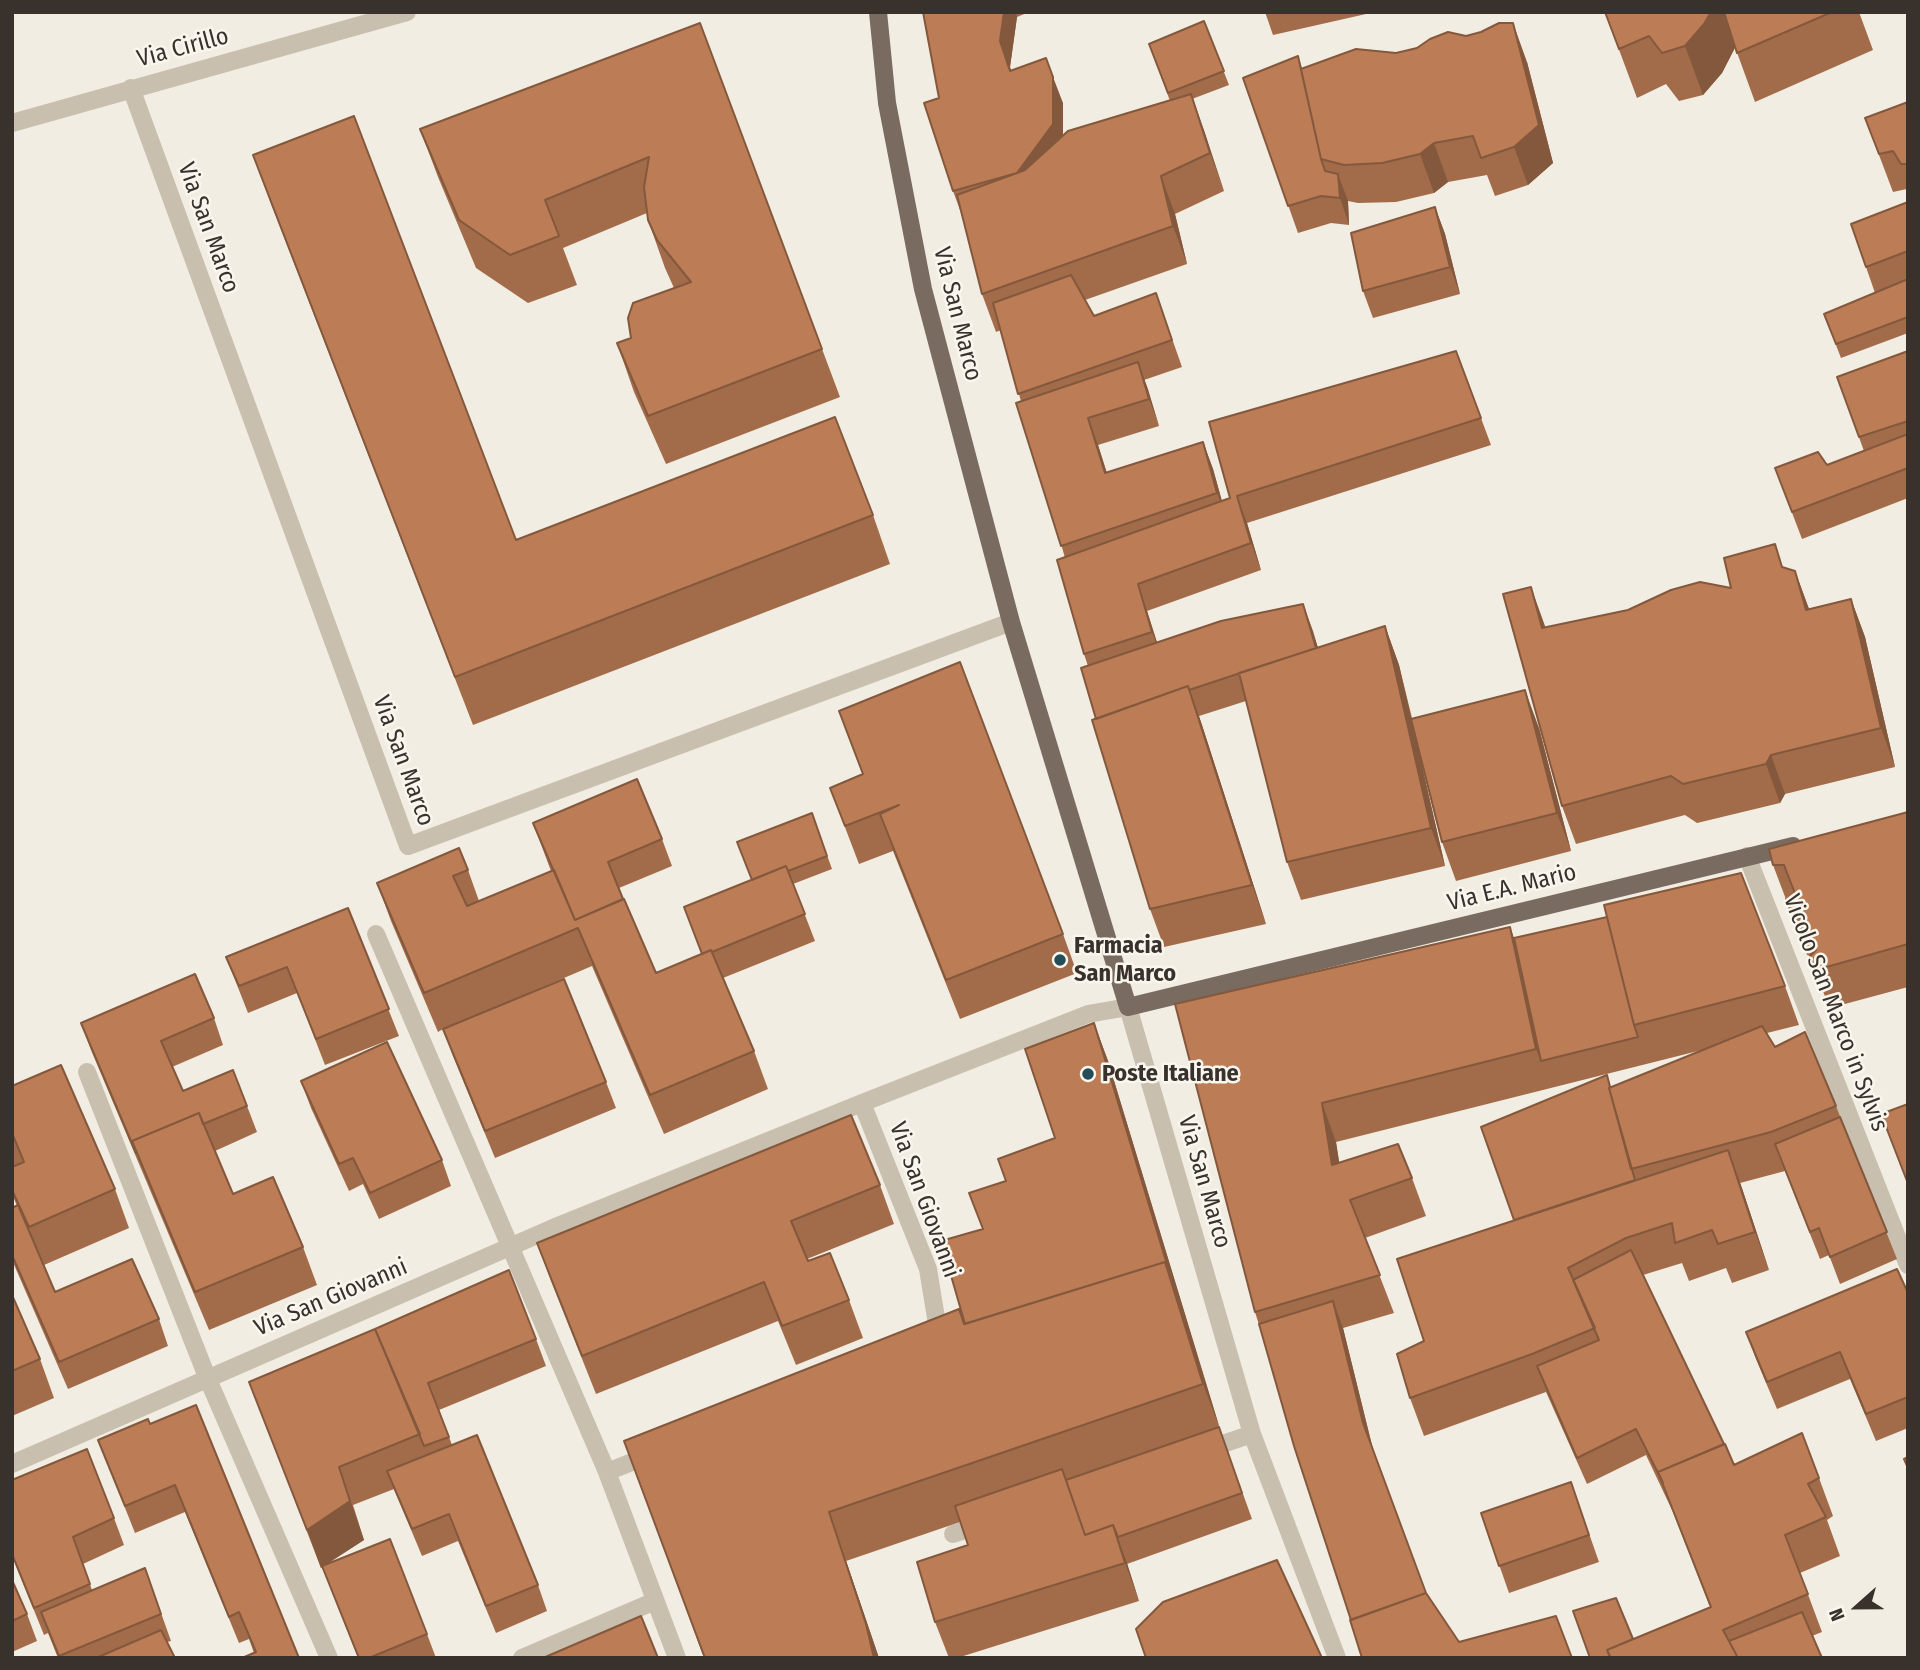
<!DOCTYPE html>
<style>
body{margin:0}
#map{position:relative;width:1920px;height:1670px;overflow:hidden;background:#f2ede2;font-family:"Fira Sans Condensed",sans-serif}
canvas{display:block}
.frame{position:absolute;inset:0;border:14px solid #39322c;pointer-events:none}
.north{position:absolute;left:1822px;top:1572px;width:70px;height:70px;-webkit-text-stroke:5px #f9f6ee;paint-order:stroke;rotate:249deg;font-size:19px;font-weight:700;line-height:28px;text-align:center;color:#39322c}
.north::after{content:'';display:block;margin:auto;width:24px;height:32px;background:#39322c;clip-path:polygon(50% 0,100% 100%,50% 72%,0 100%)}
</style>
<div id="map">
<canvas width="1920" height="1670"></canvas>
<div class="frame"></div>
<div class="north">N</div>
</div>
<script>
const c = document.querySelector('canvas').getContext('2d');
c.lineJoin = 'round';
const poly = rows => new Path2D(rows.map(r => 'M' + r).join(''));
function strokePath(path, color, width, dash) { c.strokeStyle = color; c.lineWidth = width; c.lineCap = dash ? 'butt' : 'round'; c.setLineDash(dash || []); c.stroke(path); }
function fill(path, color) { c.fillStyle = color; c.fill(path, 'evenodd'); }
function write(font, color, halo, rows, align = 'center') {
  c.font = font + ' "Fira Sans Condensed",sans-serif'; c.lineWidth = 5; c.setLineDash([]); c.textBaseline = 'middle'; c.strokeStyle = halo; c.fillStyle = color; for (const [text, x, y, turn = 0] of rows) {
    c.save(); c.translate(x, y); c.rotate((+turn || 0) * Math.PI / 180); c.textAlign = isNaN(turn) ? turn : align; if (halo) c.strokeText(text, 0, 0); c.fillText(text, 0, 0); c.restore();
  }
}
const minor = poly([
 [131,88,408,846,1011,622],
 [12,123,407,12],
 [1747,856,1908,1265],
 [376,934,607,1472,677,1658],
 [87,1072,207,1377,329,1658],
 [862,1103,928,1269,937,1324,931,1339],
 [1205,1450,1252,1434],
 [12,1464,560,1225,862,1103,1088,1014,1128,1007,1252,1434,1337,1658],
 [607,1472,652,1454],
 [953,1534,986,1523],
 [522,1658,655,1601]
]);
const major = poly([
 [878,12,887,103,923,289,1011,622,1128,1007,1793,846]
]);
const wall = poly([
 [923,12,1029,12,1017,17,1010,67,1011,71,1063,103,1063,136,1170,101,1149,44,1204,21,1229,85,1192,99,1224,191,1175,214,1187,264,1085,300,1094,316,1156,293,1182,367,1144,380,1159,426,1098,445,1107,473,1203,442,1213,469,1222,501,1230,498,1456,351,1491,445,1247,523,1261,570,1147,611,1157,642,1303,604,1318,648,1385,626,1399,665,1412,718,1539,728,1571,851,1456,881,1442,842,1420,758,1445,866,1301,900,1287,862,1246,701,1199,716,1266,924,1164,947,1150,909,1096,719,1088,666,1084,654,1065,558,1001,330,996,332,982,294,963,218,953,191,939,98],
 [1265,12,1375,12,1273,35],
 [1605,12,1859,12,1873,50,1755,102,1735,47,1722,73,1703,95,1679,101,1666,84,1637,98],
 [700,23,840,397,666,464,634,392,617,343,631,338,674,288,665,268,648,220,647,213,563,248,577,285,528,303,476,268,438,177,420,129],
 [1396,53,1527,62,1553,163,1528,185,1495,196,1487,175,1448,182,1434,193,1396,202,1358,203,1348,201,1349,225,1331,223,1298,233,1243,78,1298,56,1302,68],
 [1908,102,1908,190,1907,189,1893,192,1865,118],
 [253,155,516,540,873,515,890,564,473,725,271,204],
 [1908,202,1908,333,1841,358,1824,314,1875,293,1866,267],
 [1435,207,1445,234,1460,294,1373,318,1363,291],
 [1908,351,1908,498,1802,539,1775,468,1827,465,1864,451,1837,377],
 [1783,568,1795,571,1809,609,1851,599,1865,637,1895,767,1785,794,1780,803,1697,823,1685,815,1576,844,1562,806,1545,628,1731,588],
 [839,711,1063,934,1077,973,960,1019,893,851,859,864,830,788,863,775],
 [1908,812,1908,987,1830,1008,1824,994,1810,956,1807,955,1773,865],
 [812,813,832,869,793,884,815,941,723,978,754,1051,768,1089,664,1134,592,966,475,1016,606,1082,616,1108,495,1158,453,1056,443,1029,438,1032,391,921,377,883,468,870,479,901,551,871,533,823,662,839,672,866,619,888,656,973,701,954],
 [348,908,399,1036,325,1065,297,993,248,1013,226,957],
 [1607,917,1785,986,1799,1025,1767,1033,1775,1047,1836,1106,1897,1259,1840,1284,1829,1255,1820,1259,1785,1171,1740,1183,1769,1270,1732,1283,1726,1268,1689,1281,1682,1263,1643,1275,1734,1465,1819,1478,1833,1516,1827,1520,1840,1556,1800,1573,1822,1632,1812,1636,1822,1658,1633,1639,1710,1607,1672,1510,1646,1455,1587,1484,1546,1392,1424,1436,1410,1398,1424,1341,1514,1220,1607,1075,1611,1087,1706,1049,1336,1142,1339,1163,1412,1178,1426,1216,1365,1238,1394,1313,1343,1328,1373,1449,1426,1593,1459,1642,1572,1658,1362,1658,1255,1312,1175,1004,1514,938],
 [214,1018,223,1045,172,1067,183,1091,247,1106,257,1132,215,1151,233,1194,303,1247,317,1285,209,1330,91,1050,81,1023],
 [1094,1023,1108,1061,1219,1427,1252,1519,1127,1564,1139,1601,957,1658,949,1658,935,1622,968,1545,960,1522,846,1561,879,1658,704,1658,624,1441,965,1324,983,1229,969,1193,1006,1181,1055,1138],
 [301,1081,442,1160,451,1186,379,1219,363,1184,349,1191,311,1108],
 [12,1086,115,1189,129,1228,44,1265,55,1292,159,1319,168,1346,68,1389,12,1260,12,1208,17,1206,12,1194],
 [1908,1104,1908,1185,1881,1114],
 [880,1185,894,1224,807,1259,808,1261,849,1300,863,1338,796,1365,778,1321,596,1394,551,1281,537,1243],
 [1908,1293,1908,1428,1876,1441,1850,1379,1777,1409,1756,1359,1746,1332],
 [12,1295,40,1359,54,1398,12,1416],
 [536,1339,546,1366,439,1410,452,1445,538,1585,547,1611,496,1633,458,1541,422,1556,394,1489,353,1505,364,1540,329,1562,427,1634,436,1658,358,1658,322,1567,321,1568,249,1382],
 [150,1424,299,1658,254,1653,249,1639,239,1643,185,1512,135,1533,98,1440],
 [12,1480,114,1518,124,1545,83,1564,92,1590,145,1568,171,1641,167,1642,175,1658,58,1658,48,1633,44,1635,12,1556],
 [1571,1482,1599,1562,1509,1593,1481,1513],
 [12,1580,27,1614,37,1641,12,1652]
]);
const shadedWall = poly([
 [1004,12,1016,12,1017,17,1010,67,1020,98,1000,41],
 [1711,12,1725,12,1737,44,1722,73,1703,95,1685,46],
 [1513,23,1527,62,1553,163,1528,185,1514,147],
 [1053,77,1063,103,1063,151,1027,200,1017,173],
 [1191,94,1205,133,1224,191,1210,153],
 [1434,143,1448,182,1434,193,1420,154],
 [1338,174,1348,201,1349,225,1340,198],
 [1161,176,1175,214,1187,264,1173,226],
 [1435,207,1445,234,1460,294,1450,267],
 [1138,362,1148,389,1159,426,1149,399],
 [1088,418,1098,445,1115,500,1105,473],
 [1203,442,1213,469,1227,520,1217,493],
 [1237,496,1247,523,1261,570,1251,543],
 [1795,571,1809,609,1806,610],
 [1138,584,1147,611,1162,659,1152,632],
 [1531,587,1545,626,1556,667,1542,628],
 [1851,599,1865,637,1895,767,1881,728],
 [1303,604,1313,631,1326,675,1316,648],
 [1385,626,1399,665,1445,866,1431,828],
 [1188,686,1202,725,1266,924,1252,885],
 [1525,690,1539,728,1571,851,1557,813],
 [1771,755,1785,794,1780,803,1766,764],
 [1510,927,1524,965,1541,1061,1536,1049],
 [1094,1023,1108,1061,1221,1432,1203,1384],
 [1322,1103,1336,1142,1346,1204,1332,1165],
 [1728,1150,1742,1188,1769,1270,1755,1232],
 [1333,1301,1343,1328,1373,1450,1363,1423],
 [339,1467,364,1540,321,1568,307,1530],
 [829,1512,846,1561,879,1658,874,1658],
 [1113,1525,1127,1563,1139,1601,1125,1563]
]);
const building = poly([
 [923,12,1004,12,1000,41,1010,71,1046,58,1053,77,1053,124,1017,173,953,191,924,103,939,98,923,12],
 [1605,12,1711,12,1704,24,1685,46,1662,53,1649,36,1619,49,1605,12],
 [1724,12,1832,12,1737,53,1724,12],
 [1204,21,1224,71,1168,93,1149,44,1204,21],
 [700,23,822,349,648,416,617,343,631,338,628,318,633,303,691,282,657,240,648,220,644,187,649,157,545,200,559,236,510,255,459,220,420,129,700,23],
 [1499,23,1513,23,1539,125,1514,147,1481,158,1473,136,1434,143,1420,154,1382,163,1344,165,1321,159,1301,69,1356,49,1396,53,1417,48,1430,39,1448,32,1466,36,1481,32,1499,23],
 [1298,56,1321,159,1325,171,1338,174,1340,198,1321,196,1288,206,1243,78,1298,56],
 [1191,94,1210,153,1161,176,1173,226,982,294,957,195,1025,170,1068,131,1191,94],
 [1908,102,1908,164,1901,164,1893,151,1879,154,1865,118,1908,102],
 [354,116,516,540,835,417,873,515,455,677,253,155,354,116],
 [1908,202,1908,251,1866,267,1851,224,1908,202],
 [1435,207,1450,267,1363,291,1351,233,1435,207],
 [1071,275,1094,316,1156,293,1172,340,1018,394,993,303,1071,275],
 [1908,279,1908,317,1836,344,1824,314,1908,279],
 [1456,351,1481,418,1237,496,1251,543,1138,584,1152,632,1084,654,1057,560,1230,498,1209,422,1456,351],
 [1908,351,1908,421,1859,437,1837,377,1908,351],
 [1138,362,1149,399,1088,418,1105,473,1203,442,1217,493,1061,546,1016,403,1138,362],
 [1908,434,1908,468,1792,512,1775,468,1818,452,1827,465,1908,434],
 [1775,544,1782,567,1795,571,1806,610,1851,599,1881,728,1771,755,1766,764,1683,784,1671,776,1562,806,1503,594,1531,587,1542,628,1628,610,1671,590,1700,582,1731,588,1724,558,1775,544],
 [1303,604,1316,648,1189,690,1188,686,1096,719,1081,668,1221,621,1303,604],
 [1385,626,1431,828,1287,862,1239,673,1385,626],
 [960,662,1063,934,946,980,880,814,899,805,845,826,830,788,863,774,839,711,960,662],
 [1188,686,1252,885,1150,909,1092,720,1188,686],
 [1525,690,1557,813,1442,842,1411,719,1525,690],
 [637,779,662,839,608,862,623,899,575,920,533,823,637,779],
 [1908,812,1908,944,1816,970,1810,956,1816,950,1805,919,1793,917,1786,899,1796,896,1784,865,1773,865,1769,849,1908,812],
 [812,813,827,856,788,871,786,866,752,880,737,842,812,813],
 [459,848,468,870,453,876,467,906,554,870,575,920,624,899,656,973,711,950,754,1051,650,1095,578,928,424,993,377,883,459,848],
 [786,866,805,914,712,952,711,950,702,954,684,907,786,866],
 [1741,873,1785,986,1634,1025,1604,905,1741,873],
 [348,908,389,1009,316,1039,287,967,239,986,226,957,348,908],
 [1607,917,1634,1025,1638,1037,1541,1061,1514,938,1607,917],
 [1510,927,1536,1049,1322,1103,1332,1165,1398,1144,1412,1178,1350,1200,1380,1275,1255,1312,1175,1004,1510,927],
 [195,974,214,1018,161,1041,183,1091,233,1070,247,1106,203,1124,199,1113,132,1141,136,1153,81,1023,195,974],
 [564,979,606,1082,485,1131,443,1029,564,979],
 [1094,1023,1169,1271,1165,1262,965,1324,941,1241,983,1229,969,1193,1006,1181,998,1159,1055,1138,1025,1049,1094,1023],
 [1762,1026,1775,1047,1805,1032,1836,1106,1771,1132,1631,1169,1609,1088,1762,1026],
 [387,1042,442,1160,370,1193,353,1158,339,1164,301,1081,387,1042],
 [61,1065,115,1189,29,1227,12,1190,12,1167,24,1162,12,1133,12,1086,61,1065],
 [1607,1075,1610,1087,1609,1088,1635,1180,1514,1220,1481,1127,1607,1075],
 [1908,1104,1908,1181,1907,1181,1881,1114,1908,1104],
 [199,1113,233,1194,273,1177,303,1247,195,1292,132,1141,199,1113],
 [851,1115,880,1185,791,1221,808,1261,830,1253,849,1300,782,1326,764,1282,582,1356,537,1243,851,1115],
 [1840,1117,1887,1232,1830,1257,1819,1228,1810,1232,1775,1144,1840,1117],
 [1728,1150,1755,1232,1718,1244,1712,1230,1675,1243,1672,1223,1626,1238,1568,1268,1595,1328,1532,1354,1410,1398,1397,1354,1424,1341,1397,1259,1728,1150],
 [18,1205,55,1292,132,1259,159,1319,59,1362,12,1255,12,1208,18,1205],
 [1631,1250,1724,1444,1658,1472,1663,1483,1636,1429,1577,1458,1537,1366,1599,1340,1573,1280,1631,1250],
 [1165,1262,1203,1384,829,1512,866,1624,874,1658,705,1658,624,1441,959,1309,964,1324,1165,1262],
 [1897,1269,1908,1293,1908,1397,1866,1414,1840,1352,1767,1382,1746,1332,1897,1269],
 [509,1270,536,1339,428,1383,449,1437,424,1446,375,1329,509,1270],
 [12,1295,40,1359,12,1371,12,1295],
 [1333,1301,1363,1423,1426,1593,1351,1620,1294,1446,1259,1324,1333,1301],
 [375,1329,420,1434,339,1467,350,1501,307,1530,249,1382,375,1329],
 [196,1405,299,1658,242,1658,256,1652,239,1612,229,1617,175,1485,125,1506,98,1440,148,1419,150,1424,196,1405],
 [1219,1427,1242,1493,1118,1537,1113,1525,1085,1535,1066,1480,1219,1427],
 [1802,1433,1819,1478,1808,1484,1826,1517,1785,1535,1808,1594,1723,1630,1738,1658,1611,1658,1607,1650,1711,1607,1658,1472,1725,1444,1734,1465,1802,1433],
 [477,1435,538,1585,486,1606,449,1514,412,1529,387,1471,477,1435],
 [87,1449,114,1518,73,1537,90,1584,34,1608,12,1554,12,1480,87,1449],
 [1908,1457,1908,1468,1904,1459,1908,1457],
 [1062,1469,1085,1535,1113,1525,1125,1563,935,1622,917,1562,968,1545,955,1506,1062,1469],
 [1571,1482,1589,1535,1499,1566,1481,1513,1571,1482],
 [390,1539,427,1634,369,1658,359,1658,322,1566,390,1539],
 [1277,1560,1322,1658,1146,1658,1136,1629,1163,1602,1277,1560],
 [145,1568,161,1614,59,1656,41,1612,145,1568],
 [12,1580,27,1614,12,1621,12,1580],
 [1426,1593,1459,1642,1556,1616,1572,1658,1362,1658,1350,1620,1426,1593],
 [1616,1598,1633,1639,1607,1650,1610,1658,1590,1658,1573,1611,1616,1598],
 [1802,1612,1822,1658,1738,1658,1729,1641,1802,1612],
 [641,1616,658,1658,543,1658,641,1616],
 [161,1630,175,1658,96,1658,161,1630]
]);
const markers = [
 [1060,960,7,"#254d57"],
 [1088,1074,7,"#254d57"]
];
const streetNames = [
 ["Via Cirillo",183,48,-15],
 ["Via San Marco",208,228,70],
 ["Via San Marco",957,314,76],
 ["Via San Marco",403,761,70],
 ["Via E.A. Mario",1512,888,-14],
 ["Vicolo San Marco in Sylvis",1835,1013,69],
 ["Via San Marco",1204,1182,74],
 ["Via San Giovanni",924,1200,70],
 ["Via San Giovanni",331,1298,-23]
];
const poiNames = [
 ["Farmacia",1074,946],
 ["San Marco",1074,974],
 ["Poste Italiane",1102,1074]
];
strokePath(minor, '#c9bfaf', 18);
strokePath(major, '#796b5f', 18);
fill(wall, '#a26c4a');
fill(shadedWall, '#84583c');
fill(building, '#bc7d56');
strokePath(building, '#84583c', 2);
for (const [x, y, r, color] of markers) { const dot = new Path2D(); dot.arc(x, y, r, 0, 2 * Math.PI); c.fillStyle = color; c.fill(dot); strokePath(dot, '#f9f6ee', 2.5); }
write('24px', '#39322c', '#f9f6ee', streetNames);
write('bold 24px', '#39322c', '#f9f6ee', poiNames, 'left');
</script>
